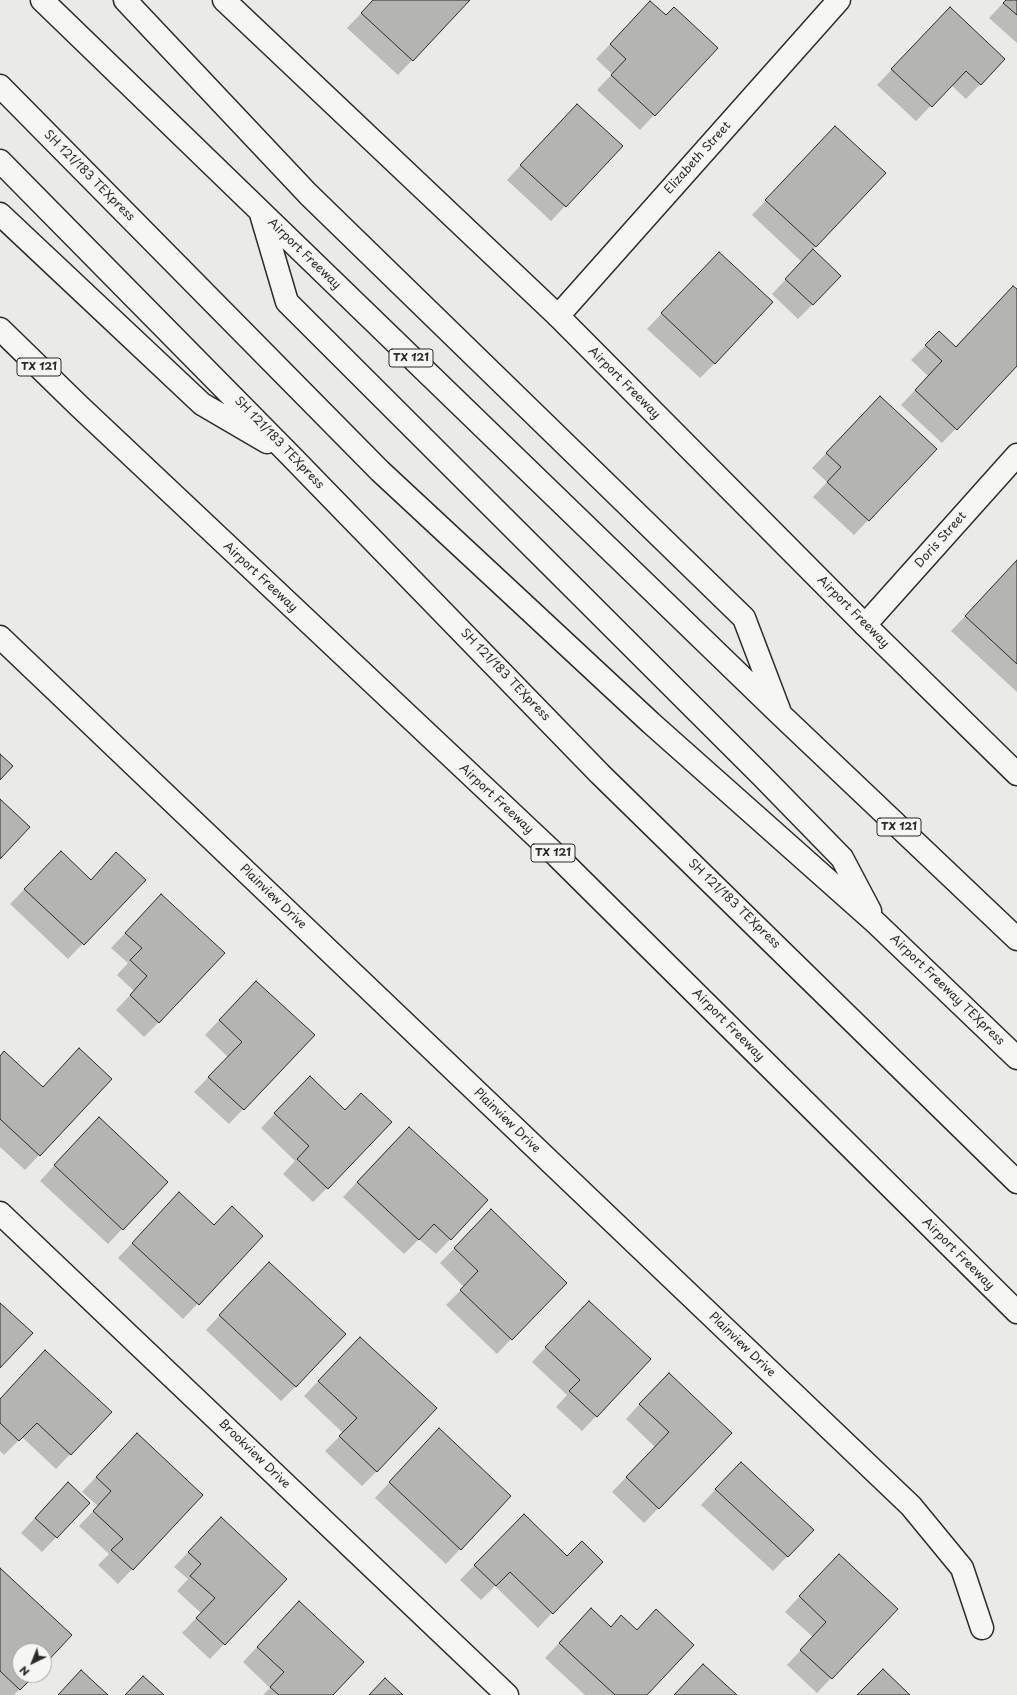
<!DOCTYPE html>
<style>
body{margin:0}
#map{position:relative;width:1017px;height:1695px;overflow:hidden;background:#eaeae6;font-family:"Playpen Sans",sans-serif}
canvas{display:block}
.north{position:absolute;left:12px;top:1643px;width:40px;height:40px;box-sizing:border-box;background:#f6f6f2;border:1px solid #a5a5a2;border-radius:50%;rotate:223deg;font-size:11px;font-weight:700;line-height:16px;text-align:center;color:#2b2b2b}
.north::after{content:'';display:block;margin:auto;width:14px;height:18px;background:#2b2b2b;clip-path:polygon(50% 0,100% 100%,50% 72%,0 100%)}
</style>
<div id="map">
<canvas width="1017" height="1695"></canvas>
<div class="north">N</div>
</div>
<script>
const c = document.querySelector('canvas').getContext('2d');
c.lineJoin = 'round';
function fill(path, color) { c.fillStyle = color; c.fill(path, 'evenodd'); }
const poly = rows => new Path2D(rows.map(r => 'M' + r).join(''));
function strokePath(path, color, width, dash) { c.strokeStyle = color; c.lineWidth = width; c.lineCap = dash ? 'butt' : 'round'; c.setLineDash(dash || []); c.stroke(path); }
function write(font, color, halo, rows, align = 'center') {
  c.font = font + ' "Playpen Sans",sans-serif'; c.lineWidth = 3; c.setLineDash([]); c.textBaseline = 'middle'; c.strokeStyle = halo; c.fillStyle = color; for (const [text, x, y, turn = 0] of rows) {
    c.save(); c.translate(x, y); c.rotate((+turn || 0) * Math.PI / 180); c.textAlign = isNaN(turn) ? turn : align; if (halo) c.strokeText(text, 0, 0); c.fillText(text, 0, 0); c.restore();
  }
}
const shadow = poly([
 [374,0,469,0,398,75,347,28],
 [1006,0,1017,0,1017,43,989,18],
 [650,2,654,115,640,130,597,90,612,74,596,59],
 [950,8,1004,59,966,99,951,85,916,121,877,85],
 [563,120,621,146,551,221,507,180],
 [835,127,884,173,812,250,813,304,798,319,772,294,802,262,752,215],
 [704,268,715,363,700,378,647,329],
 [1017,291,1017,365,942,443,901,405,928,376,911,360,939,332,955,347,999,301],
 [880,397,935,449,854,535,813,497,827,482,812,468],
 [1017,561,1017,692,951,631],
 [46,867,90,881,102,868,144,880,68,959,10,904],
 [147,910,159,1022,144,1037,116,1010,134,991,117,975,128,963,111,948],
 [242,996,313,1035,229,1124,194,1092,228,1057,205,1035],
 [0,1057,42,1088,39,1155,25,1170,0,1147],
 [295,1092,327,1188,313,1202,283,1174,295,1161,261,1128],
 [84,1133,122,1229,108,1244,40,1181],
 [394,1142,487,1201,436,1254,419,1239,404,1254,343,1197],
 [165,1208,214,1226,262,1236,183,1319,118,1258],
 [477,1225,511,1339,497,1354,446,1305,464,1287,440,1263],
 [255,1278,296,1386,281,1401,206,1330],
 [574,1317,650,1359,582,1431,556,1407,567,1395,532,1362],
 [346,1352,377,1471,362,1486,325,1451,343,1433,304,1396],
 [31,1366,110,1412,56,1469,22,1437,4,1455,0,1451,0,1399],
 [654,1388,731,1433,644,1523,612,1492,655,1447,626,1419],
 [425,1444,460,1549,446,1564,375,1498],
 [122,1449,202,1495,118,1584,98,1565,109,1554,79,1526,98,1506,82,1492],
 [727,1477,813,1530,773,1571,701,1505],
 [53,1498,89,1503,42,1552,21,1533],
 [524,1515,567,1557,552,1613,538,1628,495,1586,481,1600,460,1580],
 [221,1518,286,1579,210,1659,182,1633,201,1613,177,1591,188,1579,174,1567],
 [0,1569,70,1636,44,1663,44,1651,20,1651,20,1675,33,1675,14,1695,0,1695],
 [824,1570,896,1609,817,1693,787,1665,813,1637,785,1612],
 [656,1611,645,1695,585,1695,545,1658,577,1624,636,1630],
 [285,1617,331,1695,263,1695,270,1688,243,1662]
]);
const building = poly([
 [373,0,470,0,413,61,361,13,373,0],
 [1006,0,1017,0,1017,15,1003,3,1006,0],
 [650,1,666,15,674,7,718,48,655,116,611,75,626,59,610,44,650,1],
 [950,7,1005,59,981,85,966,71,932,107,891,69,950,7],
 [577,104,623,146,566,207,520,165,577,104],
 [835,126,886,173,816,247,765,200,835,126],
 [813,249,841,276,813,305,785,279,813,249],
 [719,252,773,302,715,364,661,313,719,252],
 [1013,286,1017,289,1017,366,957,430,915,390,942,361,925,345,939,331,956,347,1013,286],
 [880,396,937,449,869,521,827,482,841,467,826,453,880,396],
 [1017,560,1017,664,965,616,1017,560],
 [0,754,13,766,0,780,0,754],
 [0,799,30,827,0,859,0,799],
 [61,851,91,880,116,852,146,880,84,945,24,889,61,851],
 [161,894,225,953,159,1023,130,995,147,976,130,960,142,948,125,933,161,894],
 [256,981,315,1035,244,1110,208,1077,242,1042,219,1020,256,981],
 [79,1048,112,1079,40,1156,0,1119,0,1056,4,1051,43,1087,79,1048],
 [310,1076,345,1110,361,1093,392,1122,328,1189,297,1159,309,1146,274,1113,310,1076],
 [99,1117,168,1182,123,1230,54,1165,99,1117],
 [409,1127,488,1200,451,1240,434,1224,419,1240,357,1182,409,1127],
 [179,1192,214,1225,232,1206,263,1236,199,1305,132,1243,179,1192],
 [491,1209,567,1283,512,1340,460,1290,478,1271,454,1248,491,1209],
 [269,1262,346,1334,296,1387,219,1315,269,1262],
 [589,1301,651,1359,597,1417,569,1391,580,1380,545,1347,589,1301],
 [0,1303,33,1333,0,1368,0,1303],
 [360,1337,437,1408,377,1472,339,1436,357,1418,318,1381,360,1337],
 [45,1350,112,1412,71,1455,37,1423,19,1441,0,1423,0,1399,45,1350],
 [669,1373,732,1433,659,1509,626,1477,669,1432,639,1404,669,1373],
 [439,1428,511,1496,461,1550,389,1482,439,1428],
 [137,1433,203,1495,133,1570,111,1550,123,1539,93,1511,111,1491,96,1477,137,1433],
 [741,1462,814,1530,788,1557,715,1489,741,1462],
 [68,1482,90,1503,57,1538,35,1518,68,1482],
 [524,1514,567,1556,582,1541,603,1562,553,1614,510,1572,496,1586,474,1565,524,1514],
 [221,1517,287,1579,225,1645,196,1618,215,1598,190,1576,201,1564,188,1552,221,1517],
 [839,1554,898,1609,832,1679,800,1650,826,1622,799,1596,839,1554],
 [0,1568,72,1635,44,1665,44,1651,20,1651,20,1675,35,1675,20,1690,0,1671,0,1568],
 [299,1601,364,1662,333,1695,279,1695,270,1687,284,1672,257,1647,299,1601],
 [591,1608,611,1627,621,1615,637,1630,656,1609,694,1645,647,1695,615,1695,559,1643,591,1608],
 [703,1664,737,1695,674,1695,703,1664],
 [883,1669,910,1695,857,1695,883,1669],
 [81,1670,108,1695,58,1695,81,1670],
 [143,1676,164,1695,125,1695,143,1676],
 [385,1678,403,1695,369,1695,385,1678]
]);
const minor = poly([
 [558,316,839,0],
 [865,625,1017,455],
 [0,637,911,1506,962,1568,982,1628],
 [0,1213,507,1695]
]);
const secondary = poly([
 [224,0,558,316,865,625,1017,774]
]);
const motorway = poly([
 [42,0,781,715,1017,939],
 [125,0,308,194,744,618,779,710],
 [0,86,380,471,651,723,876,923,1017,1058],
 [0,161,290,455,600,774,1017,1182],
 [0,214,202,404,267,442],
 [261,214,287,302,762,776,842,858,870,911],
 [0,329,78,405,557,856,1017,1312]
]);
const shields = [
 [411,358,44],
 [39,367,44],
 [899,827,44],
 [553,853,44]
];
const shieldNames = [
 ["TX 121",411,358],
 ["TX 121",39,367],
 ["TX 121",899,827],
 ["TX 121",553,853]
];
const streetNames = [
 ["Elizabeth Street",698,158,-48],
 ["SH 121/183 TEXpress",89,176,45],
 ["Airport Freeway",304,254,44],
 ["Airport Freeway",624,383,45],
 ["SH 121/183 TEXpress",279,443,46],
 ["Doris Street",941,540,-48],
 ["Airport Freeway",260,577,43],
 ["Airport Freeway",853,612,45],
 ["SH 121/183 TEXpress",505,675,46],
 ["Airport Freeway",496,799,43],
 ["Plainview Drive",273,897,44],
 ["SH 121/183 TEXpress",734,904,44],
 ["Airport Freeway TEXpress",947,990,44],
 ["Airport Freeway",728,1025,45],
 ["Plainview Drive",507,1121,44],
 ["Airport Freeway",958,1254,45],
 ["Plainview Drive",742,1345,44],
 ["Brookview Drive",254,1454,44]
];
fill(shadow, '#0003');
fill(building, '#b4b4b1');
strokePath(building, '#2b2b2b', 1);
strokePath(minor, '#2b2b2b', 25);
strokePath(secondary, '#2b2b2b', 25);
strokePath(motorway, '#2b2b2b', 25);
strokePath(minor, '#f6f6f2', 22);
strokePath(secondary, '#f6f6f2', 22);
strokePath(motorway, '#f6f6f2', 22);
for (const [x, y, w] of shields) { const box = new Path2D(); box.roundRect(x - w / 2, y - 9, w, 18, 3); c.fillStyle = '#f6f6f2'; c.fill(box); strokePath(box, '#2b2b2b', 1); }
write('bold 11px', '#2b2b2b', null, shieldNames);
write('12px', '#2b2b2b', '#f6f6f2', streetNames);
</script>
